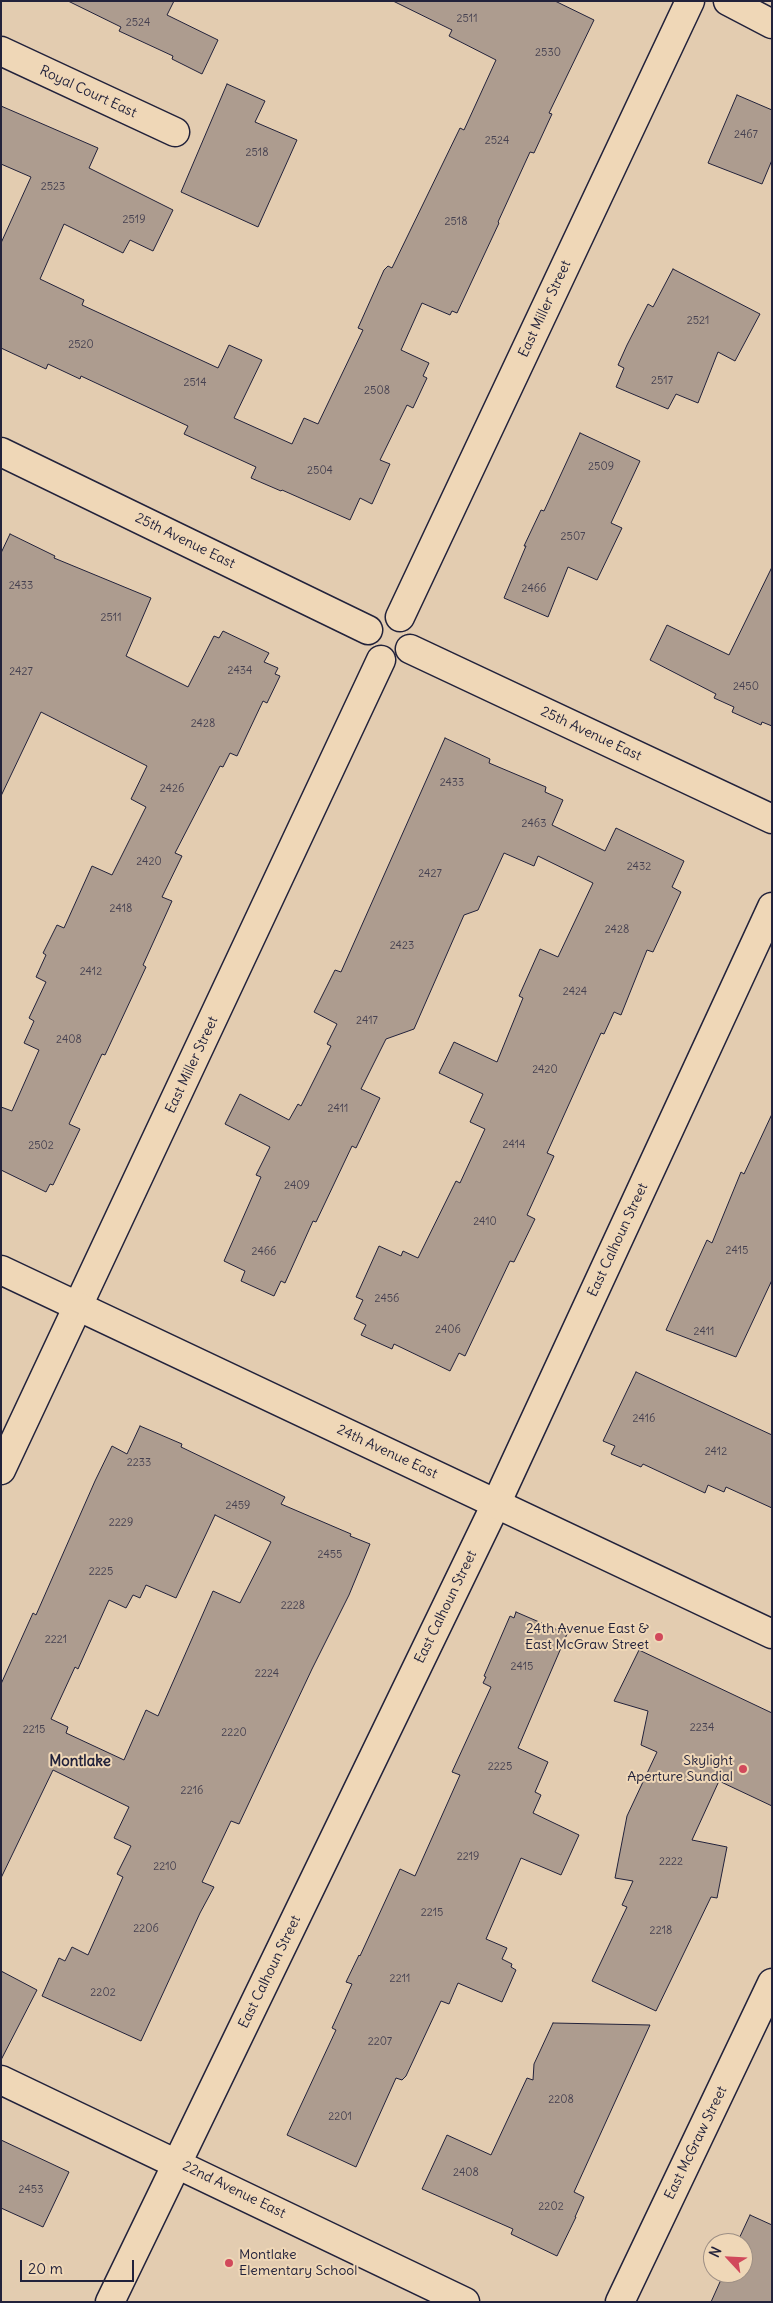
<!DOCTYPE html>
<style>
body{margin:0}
#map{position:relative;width:773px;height:2303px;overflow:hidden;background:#e3ccb0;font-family:Delius,sans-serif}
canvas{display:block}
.frame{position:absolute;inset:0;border:2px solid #22223b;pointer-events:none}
.north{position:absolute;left:703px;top:2233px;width:50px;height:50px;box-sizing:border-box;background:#efd7b7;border:1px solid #9d8f85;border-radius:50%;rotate:295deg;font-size:14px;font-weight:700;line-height:20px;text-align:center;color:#22223b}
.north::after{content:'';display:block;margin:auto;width:18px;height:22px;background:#d1495b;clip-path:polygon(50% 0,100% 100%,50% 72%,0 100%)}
.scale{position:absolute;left:20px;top:2260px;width:114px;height:22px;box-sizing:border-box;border:2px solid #22223b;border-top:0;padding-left:6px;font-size:15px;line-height:18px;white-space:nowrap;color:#22223b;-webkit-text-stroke:4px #efd7b7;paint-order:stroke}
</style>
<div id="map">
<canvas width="773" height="2303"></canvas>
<div class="frame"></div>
<div class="north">N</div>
<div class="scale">20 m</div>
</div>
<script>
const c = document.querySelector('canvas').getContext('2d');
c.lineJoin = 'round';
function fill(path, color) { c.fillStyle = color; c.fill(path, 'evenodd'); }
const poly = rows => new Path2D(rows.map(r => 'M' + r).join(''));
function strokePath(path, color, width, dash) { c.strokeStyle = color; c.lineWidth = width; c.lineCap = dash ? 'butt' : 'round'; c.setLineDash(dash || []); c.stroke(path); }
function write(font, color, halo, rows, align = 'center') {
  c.font = font + ' Delius,sans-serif'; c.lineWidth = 4; c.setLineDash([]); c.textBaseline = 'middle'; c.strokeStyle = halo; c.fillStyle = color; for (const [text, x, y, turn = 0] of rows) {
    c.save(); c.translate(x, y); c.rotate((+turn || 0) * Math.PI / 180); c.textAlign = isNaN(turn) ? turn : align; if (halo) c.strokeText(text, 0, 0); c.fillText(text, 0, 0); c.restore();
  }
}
const building = poly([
 [68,1,174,1,167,15,218,40,202,74,172,59,173,56,119,31,121,27,68,1],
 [393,1,555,1,594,20,549,113,552,114,534,153,530,152,498,222,499,223,457,313,452,311,450,315,422,303,401,350,429,363,423,376,427,378,413,408,407,405,380,460,390,464,372,504,360,498,350,520,282,490,281,491,251,478,256,467,184,434,188,426,81,376,80,379,48,364,46,369,1,348,1,243,31,177,1,164,1,106,98,148,89,168,173,210,153,251,130,240,123,253,64,224,40,279,84,300,82,305,218,368,229,345,262,360,234,418,292,444,304,418,318,424,363,330,358,328,384,270,388,266,392,268,460,128,464,130,496,60,449,36,452,30,393,1],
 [227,84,265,101,255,122,297,140,258,227,181,192,227,84],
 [737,95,772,110,772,160,762,184,708,163,737,95],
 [673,269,760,314,735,361,718,352,698,403,676,394,668,409,616,387,624,368,618,365,627,345,648,304,653,307,673,269],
 [580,433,640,461,611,523,622,528,597,580,568,567,548,617,504,598,526,546,524,546,541,510,544,511,580,433],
 [10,534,55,556,54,558,151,598,126,656,188,687,214,636,219,638,223,631,269,653,264,662,278,668,275,674,280,676,267,703,263,701,237,756,230,753,223,767,220,766,175,853,182,856,162,897,172,901,143,965,146,967,105,1055,102,1054,69,1124,80,1129,53,1185,50,1184,46,1192,1,1170,1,1107,12,1111,39,1050,24,1043,34,1021,29,1018,46,982,36,977,46,955,43,953,57,925,64,928,92,866,112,875,146,807,131,799,147,766,41,712,1,796,1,553,10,534],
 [772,567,772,726,762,722,761,725,732,712,734,707,714,698,716,694,650,660,667,625,729,655,772,567],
 [445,738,490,759,489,763,546,787,545,792,563,800,552,825,605,851,616,828,684,861,672,887,681,892,653,952,647,950,621,1015,614,1012,604,1034,601,1033,547,1153,554,1156,527,1215,535,1219,514,1262,510,1261,465,1356,459,1353,450,1371,394,1344,392,1349,361,1335,366,1325,354,1319,363,1300,356,1297,379,1246,401,1256,403,1251,418,1258,456,1181,460,1183,485,1129,470,1122,483,1094,439,1073,454,1042,497,1062,523,998,519,996,540,949,558,957,593,883,538,856,534,866,504,853,478,910,464,915,414,1029,386,1039,361,1089,380,1098,356,1148,352,1146,316,1222,313,1221,285,1283,281,1281,274,1296,241,1281,245,1271,224,1261,261,1177,256,1175,270,1147,225,1124,240,1094,289,1120,298,1104,301,1106,331,1046,327,1044,337,1024,314,1012,335,970,341,972,445,738],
 [772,1114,772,1280,736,1357,666,1330,707,1240,712,1243,741,1172,744,1174,772,1114],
 [636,1372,772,1435,772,1508,726,1487,724,1492,708,1485,705,1493,643,1464,641,1467,611,1454,615,1446,603,1441,636,1372],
 [140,1426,182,1444,181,1447,285,1497,281,1504,351,1534,350,1536,370,1544,349,1595,312,1669,239,1824,231,1821,202,1882,214,1887,200,1913,141,2041,42,1996,59,1958,65,1961,72,1947,88,1955,123,1877,117,1874,131,1846,114,1838,129,1807,53,1770,1,1878,1,1684,33,1613,36,1615,95,1481,112,1446,127,1454,140,1426],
 [215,1515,271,1542,240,1603,213,1591,158,1716,146,1710,124,1760,66,1733,68,1727,51,1719,75,1667,78,1669,109,1600,126,1608,133,1595,140,1598,146,1585,176,1598,215,1515],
 [516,1612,567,1634,518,1748,548,1762,535,1792,541,1795,533,1813,579,1835,561,1875,521,1858,486,1939,507,1948,502,1959,512,1964,511,1967,516,1970,502,2002,458,1983,449,2004,441,2001,406,2076,402,2080,396,2078,356,2167,287,2135,336,2030,332,2028,352,1984,346,1982,359,1955,360,1956,400,1869,415,1876,460,1775,452,1772,491,1687,483,1683,486,1677,484,1676,510,1616,514,1618,516,1612],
 [639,1650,772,1713,772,1806,719,1781,692,1840,727,1847,717,1898,711,1897,656,2011,592,1981,627,1907,622,1905,633,1881,615,1878,627,1816,657,1752,641,1745,648,1711,614,1701,639,1650],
 [1,1971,37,1990,1,2060,1,1971],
 [553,2023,650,2025,574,2192,584,2197,575,2217,576,2217,557,2256,511,2234,513,2229,422,2189,447,2135,491,2155,527,2078,533,2080,534,2064,553,2023],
 [1,2140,69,2172,43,2227,1,2208,1,2140],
 [750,2215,772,2225,772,2302,711,2302,724,2273,743,2273,743,2243,737,2243,750,2215]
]);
const minor = poly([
 [1,51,175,132],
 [1,452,368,630],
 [400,617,690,1],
 [410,649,772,819],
 [1,1470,381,660],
 [1,2080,465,2302],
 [110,2302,496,1504,772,907],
 [620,2302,772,1983]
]);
const major = poly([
 [728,1,772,24],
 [1,1270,772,1634]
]);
const markers = [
 [659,1637,5,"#d1495b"],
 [743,1769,5,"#d1495b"],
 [229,2263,5,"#d1495b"]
];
const numberNames = [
 ["2511",467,19],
 ["2524",138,23],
 ["2530",548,53],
 ["2467",746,135],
 ["2524",497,141],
 ["2518",257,153],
 ["2523",53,187],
 ["2519",134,220],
 ["2518",456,222],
 ["2521",698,321],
 ["2520",81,345],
 ["2517",662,381],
 ["2514",195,383],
 ["2508",377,391],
 ["2509",601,467],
 ["2504",320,471],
 ["2507",573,537],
 ["2433",21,586],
 ["2466",534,589],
 ["2511",111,618],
 ["2434",240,671],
 ["2427",21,672],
 ["2450",746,687],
 ["2428",203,724],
 ["2433",452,783],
 ["2426",172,789],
 ["2463",534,824],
 ["2420",149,862],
 ["2432",639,867],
 ["2427",430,874],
 ["2418",121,909],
 ["2428",617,930],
 ["2423",402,946],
 ["2412",91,972],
 ["2424",575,992],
 ["2417",367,1021],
 ["2408",69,1040],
 ["2420",545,1070],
 ["2411",338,1109],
 ["2414",514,1145],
 ["2502",41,1146],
 ["2409",297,1186],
 ["2410",485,1222],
 ["2415",737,1251],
 ["2466",264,1252],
 ["2456",387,1299],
 ["2406",448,1330],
 ["2411",704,1332],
 ["2416",644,1419],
 ["2412",716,1452],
 ["2233",139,1463],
 ["2459",238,1506],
 ["2229",121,1523],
 ["2455",330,1555],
 ["2225",101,1572],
 ["2228",293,1606],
 ["2221",56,1640],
 ["2415",522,1667],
 ["2224",267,1674],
 ["2234",702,1728],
 ["2215",34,1730],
 ["2220",234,1733],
 ["2225",500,1767],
 ["2216",192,1791],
 ["2219",468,1857],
 ["2222",671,1862],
 ["2210",165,1867],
 ["2215",432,1913],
 ["2206",146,1929],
 ["2218",661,1931],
 ["2211",400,1979],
 ["2202",103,1993],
 ["2207",380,2042],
 ["2208",561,2100],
 ["2201",340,2117],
 ["2408",466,2173],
 ["2453",31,2190],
 ["2202",551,2207]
];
const streetNames = [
 ["Royal Court East",88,92,25],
 ["East Miller Street",545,309,-65],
 ["25th Avenue East",185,541,26],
 ["25th Avenue East",591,734,25],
 ["East Miller Street",192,1065,-65],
 ["East Calhoun Street",618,1240,-65],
 ["24th Avenue East",387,1452,25],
 ["East Calhoun Street",446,1607,-64],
 ["East Calhoun Street",270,1972,-64],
 ["East McGraw Street",696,2143,-64],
 ["22nd Avenue East",234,2190,26]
];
const poiNames = [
 ["24th Avenue East &",649,1629],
 ["East McGraw Street",649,1645],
 ["Skylight",733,1761],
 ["Aperture Sundial",733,1777],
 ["Montlake",239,2255,"left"],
 ["Elementary School",239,2271,"left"]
];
const neighbourhoodNames = [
 ["Montlake",80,1762]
];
fill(building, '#ad9c8f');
strokePath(building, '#22223b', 1);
strokePath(minor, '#22223b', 31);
strokePath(major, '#22223b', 31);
strokePath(minor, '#efd7b7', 28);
strokePath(major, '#efd7b7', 28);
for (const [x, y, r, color] of markers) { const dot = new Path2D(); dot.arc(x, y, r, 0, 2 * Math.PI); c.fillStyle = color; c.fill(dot); strokePath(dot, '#efd7b7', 2); }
write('11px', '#454050', null, numberNames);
write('14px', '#22223b', '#efd7b7', streetNames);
write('14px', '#22223b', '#efd7b7', poiNames, 'right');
write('bold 15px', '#22223b', '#efd7b7', neighbourhoodNames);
</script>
